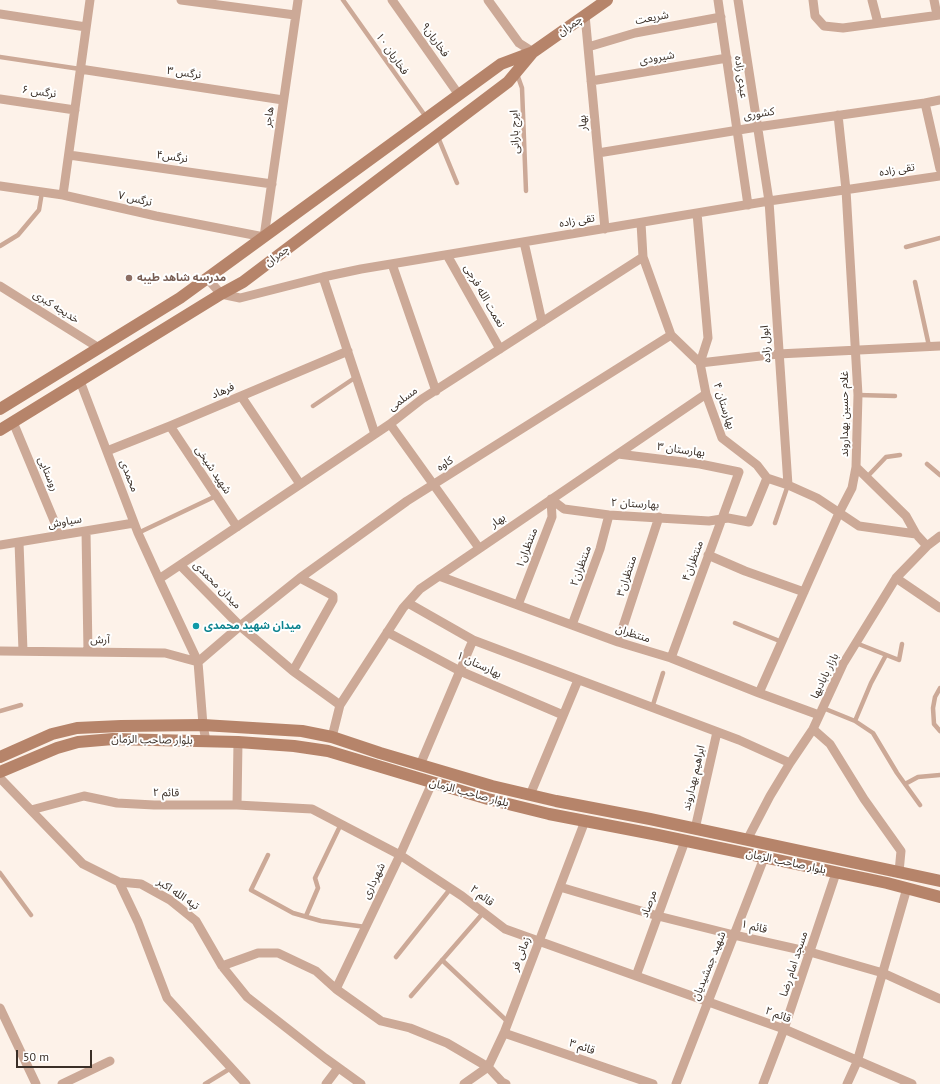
<!DOCTYPE html>
<meta charset="utf-8">
<style>
body{margin:0}
#map{position:relative;width:940px;height:1084px;overflow:hidden;background:#fdf2e9;font-family:"PT Sans",sans-serif}
canvas{display:block}
.scale{position:absolute;left:16px;top:1050px;width:76px;height:18px;box-sizing:border-box;border:2px solid #3a2f27;border-top:0;padding-left:5px;font-size:12px;line-height:14px;white-space:nowrap;color:#3a2f27;-webkit-text-stroke:3px #fff;paint-order:stroke}
</style>
<div id="map">
<canvas width="940" height="1084"></canvas>
<div class="scale">50 m</div>
</div>
<script>
const c = document.querySelector('canvas').getContext('2d');
c.lineJoin = 'round';
const poly = rows => new Path2D(rows.map(r => 'M' + r).join(''));
function strokePath(path, color, width, dash) { c.strokeStyle = color; c.lineWidth = width; c.lineCap = dash ? 'butt' : 'round'; c.setLineDash(dash || []); c.stroke(path); }
function write(font, color, halo, rows, align = 'center') {
  c.font = font + ' "PT Sans","Noto Sans Arabic",sans-serif'; c.lineWidth = 4; c.setLineDash([]); c.textBaseline = 'middle'; c.strokeStyle = halo; c.fillStyle = color; for (const [text, x, y, turn = 0] of rows) {
    c.save(); c.translate(x, y); c.rotate((+turn || 0) * Math.PI / 180); c.textAlign = isNaN(turn) ? turn : align; if (halo) c.strokeText(text, 0, 0); c.fillText(text, 0, 0); c.restore();
  }
}
const lane = poly([
 [343,0,426,117],
 [0,57,80,69],
 [517,74,522,88,526,191],
 [438,137,457,183],
 [0,246,18,235,39,210,42,192],
 [906,247,940,238],
 [915,282,929,346],
 [858,395,895,396],
 [313,406,356,377],
 [927,464,940,475],
 [867,477,886,457,900,455],
 [775,523,788,485],
 [138,533,216,496],
 [735,623,782,642],
 [856,643,899,660,902,644],
 [940,688,935,697,933,708,934,724,940,731],
 [652,708,663,673],
 [823,708,855,721,871,683,886,655],
 [0,711,21,705],
 [855,721,873,733,897,773,920,805],
 [905,784,918,777,940,775],
 [268,855,251,890,293,913,321,921,366,927],
 [0,873,31,915],
 [306,916,318,888,315,878,341,824],
 [396,957,451,888],
 [442,960,508,1022],
 [411,996,484,912],
 [205,1084,231,1068]
]);
const street = poly([
 [181,0,295,15],
 [392,0,459,95],
 [488,0,519,43,533,52],
 [718,0,748,205],
 [738,0,769,201,788,485],
 [813,0,815,16,824,26,843,28,940,15],
 [872,0,878,23],
 [934,0,937,15],
 [0,14,86,27],
 [585,15,605,229],
 [588,47,635,33,721,17],
 [80,69,283,100],
 [591,81,727,58],
 [0,99,75,110],
 [940,100,925,103,940,169],
 [598,153,757,127,925,103],
 [69,155,272,184],
 [0,186,63,195,156,216,264,237,298,0],
 [63,195,90,0],
 [697,213,708,338,700,363],
 [641,223,643,257,671,335,700,363,706,394,722,438,757,465,767,478,788,485,817,498,859,526,916,534],
 [524,242,542,322],
 [447,255,500,349],
 [392,264,436,391],
 [323,277,375,434],
 [207,278,221,294,240,298,323,277,361,269,769,201,940,176],
 [0,286,99,348],
 [700,363,778,354,940,346],
 [80,381,138,533,159,579],
 [241,396,300,484],
 [13,422,60,535],
 [390,424,479,548],
 [170,426,237,527],
 [107,451,170,426,348,351],
 [618,454,700,464,739,472,671,658],
 [856,467,906,516,916,534,927,546],
 [551,499,564,509,609,515,709,521,728,518,749,522,767,478],
 [86,531,88,652],
 [19,542,23,651],
 [0,545,134,523],
 [708,555,745,571,804,592],
 [180,565,390,424,422,399,643,257],
 [439,576,618,642,671,658,759,693,819,715],
 [896,578,940,608],
 [408,603,473,640,739,740,790,763],
 [518,605,552,517,551,499],
 [572,625,600,549,609,515],
 [387,632,460,671,563,715],
 [618,642,659,517],
 [0,651,165,653,198,662,203,725,206,741],
 [293,671,333,600,333,596,330,594,300,578],
 [759,693,839,513,852,488,856,467,858,395,846,190,838,115],
 [340,705,403,608,420,589,706,394],
 [813,729,830,744,864,799,901,851,899,872],
 [332,737,340,705,293,671,240,626,180,565,159,579,198,662,240,626,300,578,407,501,671,335],
 [420,765,473,640],
 [0,778,83,864,119,882,141,884,170,900,196,921,222,966,247,997,325,1058,361,1084],
 [530,795,578,680],
 [237,805,238,742],
 [31,810,84,796,117,803,154,805,237,805,312,809,400,855,462,896,505,929,784,1029,912,1084],
 [695,829,717,732],
 [747,840,770,796,790,763,813,729,843,664,896,578,927,546,940,536],
 [119,882,138,922,167,998,246,1084],
 [560,887,658,916,734,935,810,952,883,973,940,999],
 [222,966,258,953,278,953,316,971,336,989,381,1021,410,1028,447,1043,488,1067,502,1082,506,1084],
 [636,976,685,841],
 [336,989,400,855,432,783],
 [0,1008,36,1084],
 [504,1033,653,1084],
 [62,1084,110,1061],
 [326,1084,338,1068],
 [464,1084,488,1067,504,1033,585,821],
 [676,1084,764,858],
 [763,1084,784,1029,836,873],
 [847,1084,857,1062,907,888]
]);
const secondary = poly([
 [533,52,607,0],
 [0,409,180,298,501,64,533,52,508,82,243,282,221,294,0,430],
 [0,757,52,734,77,728,121,726,203,725,302,731,332,737,380,753,492,786,556,801,650,819,940,881],
 [0,772,57,748,78,742,113,739,238,742,294,746,328,751,488,799,549,814,658,835,887,883,940,897]
]);
const markers = [
 [129,278,4,"#8d6e63"],
 [196,626,4,"#0f9aa8"]
];
const streetNames = [
 ["شریعت",652,18,-11],
 ["چمران",570,26,-35],
 ["فخاریان۹",435,40,54],
 ["فخاریان ۱۰",392,54,55],
 ["شیرودی",657,58,-10],
 ["نرگس ۳",184,73,8],
 ["عیدی زاده",741,77,82],
 ["نرگس ۶",39,92,8],
 ["کشوری",759,114,-9],
 ["هاجر",269,117,-82],
 ["بهار",583,123,-95],
 ["ایرج بارانی",515,132,-92],
 ["نرگس۴",172,157,8],
 ["تقی زاده",897,170,-9],
 ["نرگس ۷",135,199,13],
 ["تقی زاده",577,221,-9],
 ["چمران",277,256,-37],
 ["نعمت الله فرجی",484,296,60],
 ["خدیجه کبری",56,307,32],
 ["ابول زاده",766,344,-94],
 ["فرهاد",223,391,-23],
 ["مسلمی",403,399,-36],
 ["بهارستان ۴",724,406,72],
 ["غلام حسین بهداروند",845,414,-90],
 ["بهارستان ۳",681,450,8],
 ["کاوه",445,464,-32],
 ["شهید شیخی",213,470,56],
 ["روستایی",48,474,67],
 ["محمدی",129,476,69],
 ["بهارستان ۲",635,504,3],
 ["بهار",498,521,-34],
 ["سیاوش",65,522,-10],
 ["منتظران۱",527,548,-69],
 ["منتظران۴",693,561,-70],
 ["منتظران۲",581,566,-70],
 ["منتظران۳",627,576,-72],
 ["میدان محمدی",217,585,45],
 ["منتظران",633,634,18],
 ["آرش",100,640,1],
 ["بهارستان ۱",479,665,25],
 ["بازار بابادیها",825,676,-64],
 ["بلوار صاحب الزمان",152,740,1],
 ["ابراهیم بهداروند",694,778,-77],
 ["قائم ۲",166,793,1],
 ["بلوار صاحب الزمان",469,793,15],
 ["بلوار صاحب الزمان",786,862,12],
 ["شهرداری",374,881,-64],
 ["تپه الله اکبر",178,894,34],
 ["قائم ۲",482,896,38],
 ["مرصاد",649,904,-70],
 ["قائم ۱",754,927,13],
 ["زمانی فر",521,954,-69],
 ["مسجد امام رضا",794,964,-72],
 ["شهید جمشیدیان",709,966,-68],
 ["قائم ۲",778,1015,21],
 ["قائم ۳",582,1047,19]
];
const educationNames = [
 ["مدرسه شاهد طیبه",137,278]
];
const cultureNames = [
 ["میدان شهید محمدی",204,626]
];
strokePath(lane, '#cca997', 4.5);
strokePath(street, '#cca997', 9);
strokePath(secondary, '#b6846a', 12);
for (const [x, y, r, color] of markers) { const dot = new Path2D(); dot.arc(x, y, r, 0, 2 * Math.PI); c.fillStyle = color; c.fill(dot); strokePath(dot, '#fff', 1.5); }
write('11px', '#3a2f27', '#fff', streetNames);
write('bold 11px', '#785e54', '#fff', educationNames, 'left');
write('bold 11px', '#0d838f', '#fff', cultureNames, 'left');
</script>
